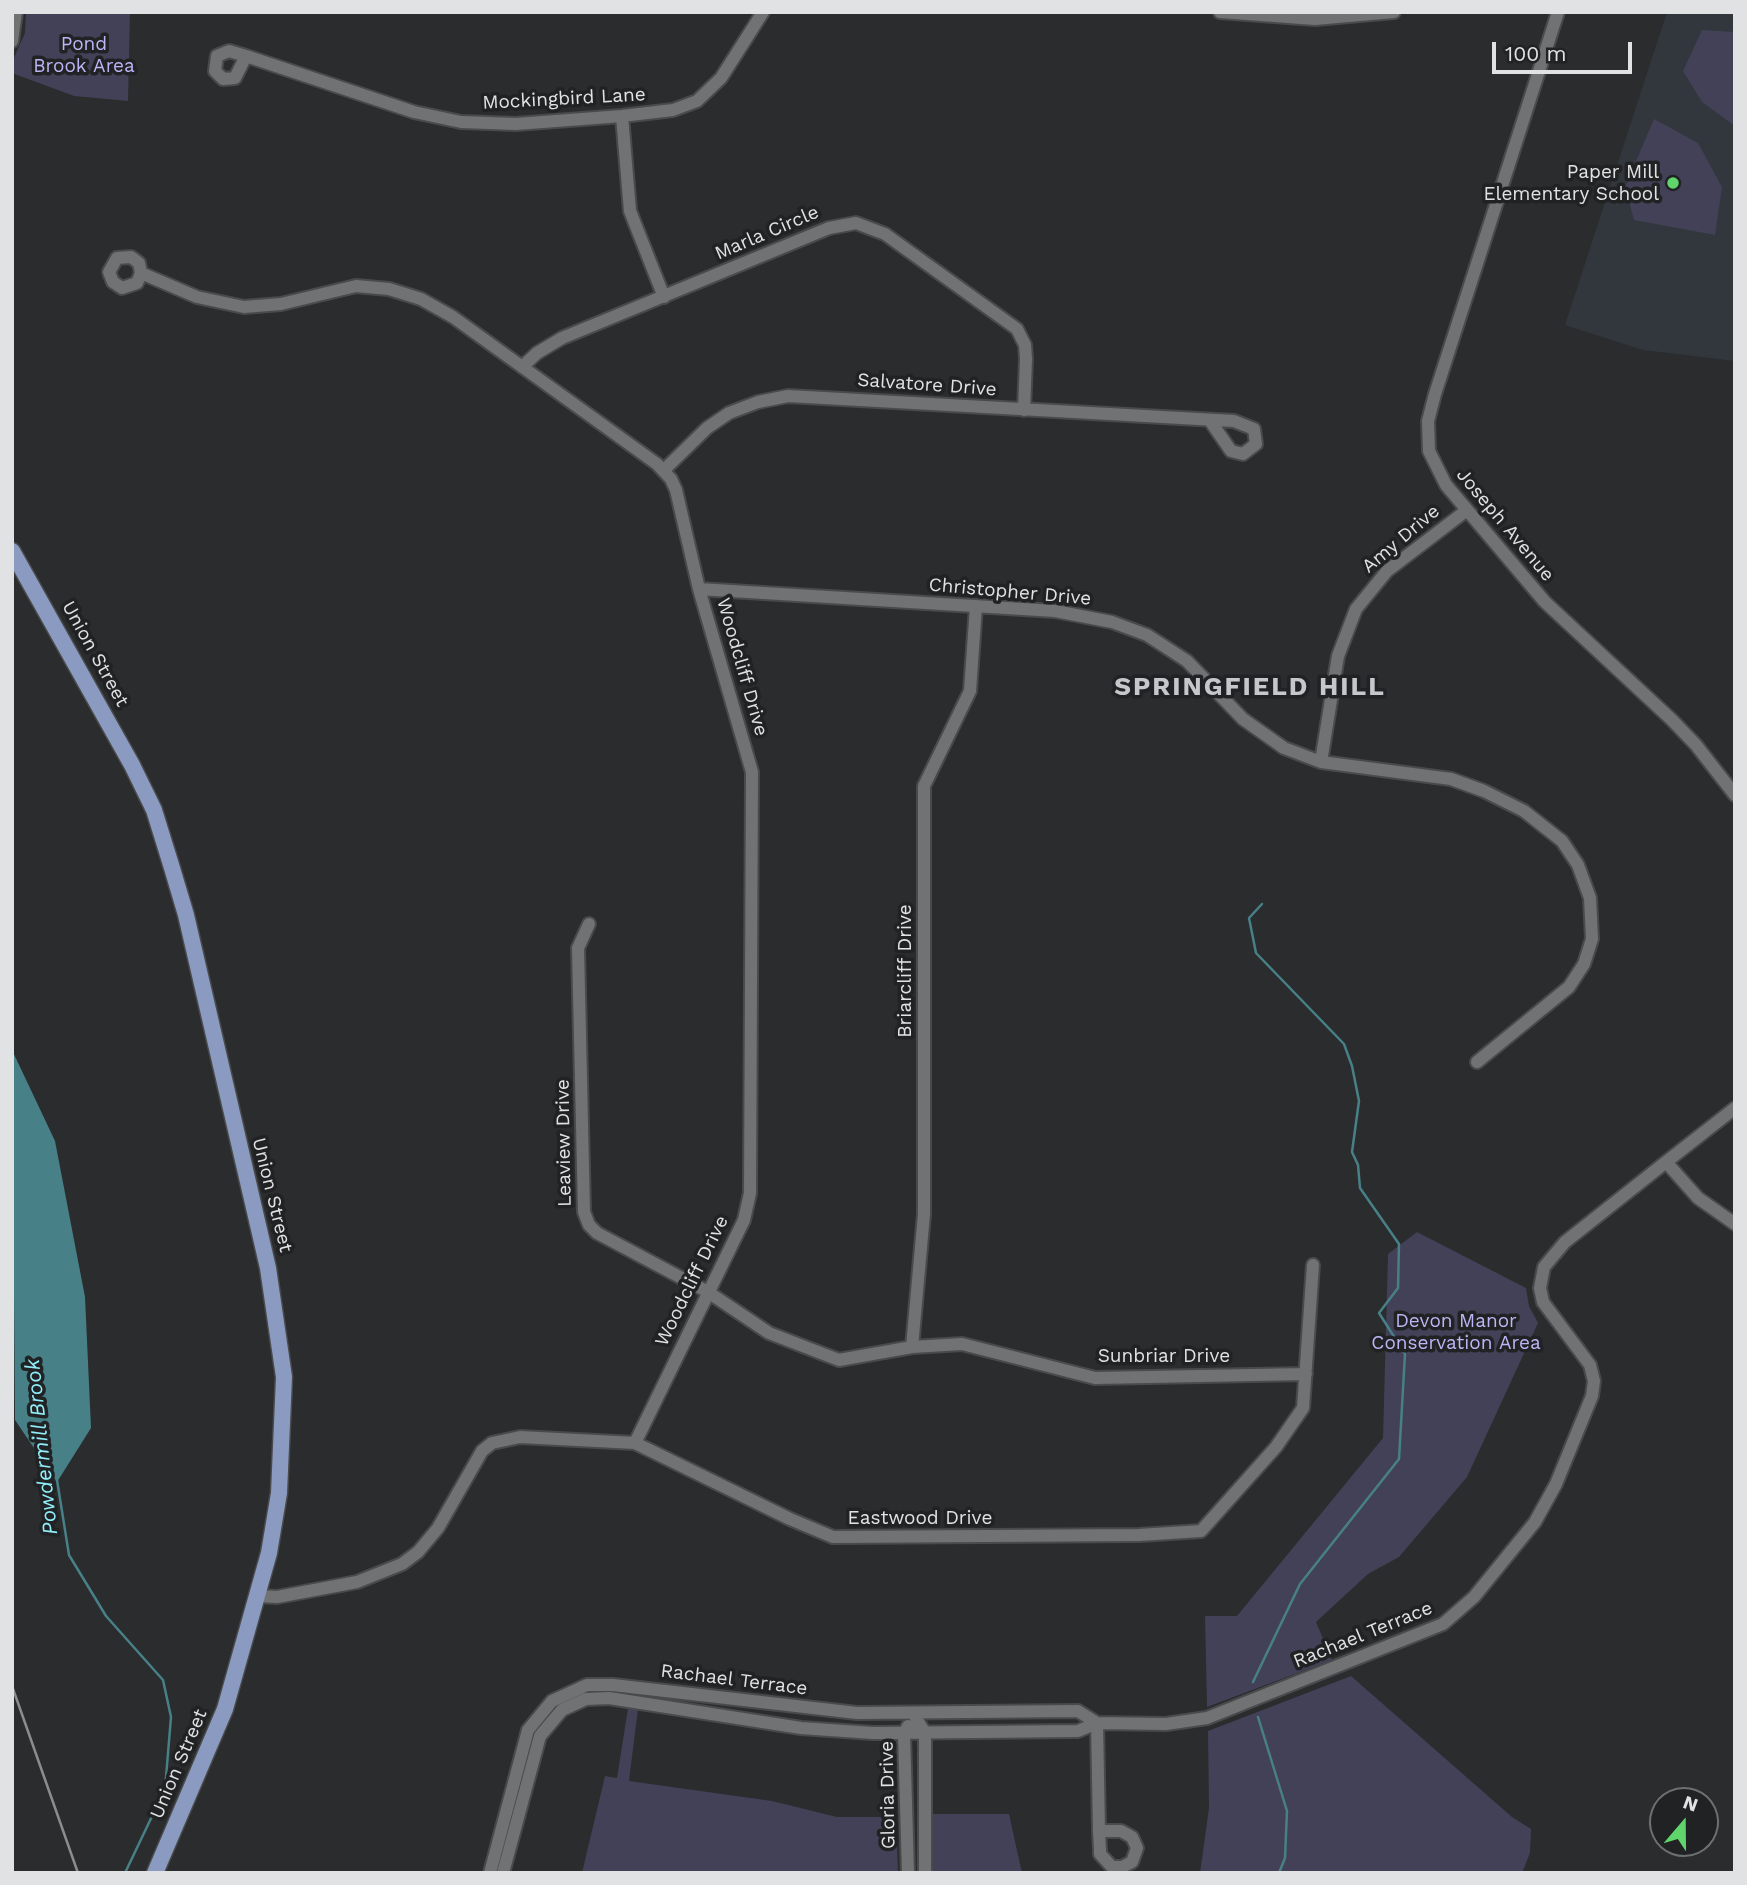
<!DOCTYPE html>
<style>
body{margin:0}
#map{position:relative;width:1747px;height:1885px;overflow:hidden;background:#2a2c2e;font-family:"Work Sans",sans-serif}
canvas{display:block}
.frame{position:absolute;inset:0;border:14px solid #e0e2e3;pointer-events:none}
.north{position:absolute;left:1649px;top:1787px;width:70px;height:70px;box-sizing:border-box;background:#212224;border:2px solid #6d6f70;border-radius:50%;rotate:20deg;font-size:19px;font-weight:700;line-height:28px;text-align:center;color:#e0e2e3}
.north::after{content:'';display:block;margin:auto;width:24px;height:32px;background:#60d56b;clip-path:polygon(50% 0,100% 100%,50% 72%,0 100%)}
.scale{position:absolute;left:1492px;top:42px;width:140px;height:32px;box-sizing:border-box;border:4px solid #e0e2e3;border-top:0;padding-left:9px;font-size:21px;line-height:24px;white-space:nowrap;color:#e0e2e3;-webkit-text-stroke:5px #212224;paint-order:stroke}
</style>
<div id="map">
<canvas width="1747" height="1885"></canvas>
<div class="frame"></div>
<div class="north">N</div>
<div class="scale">100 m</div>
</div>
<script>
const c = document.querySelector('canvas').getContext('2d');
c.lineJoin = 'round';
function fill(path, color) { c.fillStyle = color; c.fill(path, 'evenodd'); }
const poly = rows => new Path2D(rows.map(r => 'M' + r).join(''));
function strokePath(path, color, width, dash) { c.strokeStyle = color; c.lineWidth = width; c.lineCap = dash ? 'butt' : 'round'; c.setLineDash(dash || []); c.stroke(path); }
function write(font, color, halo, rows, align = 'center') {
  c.font = font + ' "Work Sans",sans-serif'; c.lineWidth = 7; c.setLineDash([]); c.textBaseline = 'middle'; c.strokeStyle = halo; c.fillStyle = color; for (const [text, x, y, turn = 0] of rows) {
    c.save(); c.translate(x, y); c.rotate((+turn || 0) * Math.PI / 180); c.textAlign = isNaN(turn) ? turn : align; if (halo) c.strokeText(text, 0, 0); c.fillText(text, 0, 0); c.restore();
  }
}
const built = poly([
 [1667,12,1735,12,1735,361,1643,350,1565,325]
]);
const green = poly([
 [26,12,130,12,128,101,74,96,12,73,12,62,25,33],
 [1702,30,1735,32,1735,126,1702,102,1683,71],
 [1654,119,1698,143,1722,187,1715,235,1634,220,1625,187],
 [1417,1232,1526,1288,1529,1306,1538,1323,1467,1477,1399,1557,1368,1574,1316,1622,1332,1660,1207,1707,1205,1616,1237,1616,1383,1438,1388,1254],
 [1351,1676,1512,1817,1531,1829,1530,1853,1522,1873,1200,1873,1209,1808,1208,1731],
 [628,1708,638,1709,629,1781,772,1801,837,1817,896,1817,898,1873,582,1873,605,1776,617,1778],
 [931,1814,1009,1814,1022,1873,931,1873]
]);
const water = poly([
 [12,1050,55,1141,85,1297,91,1428,57,1482,15,1420]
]);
const stream = poly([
 [57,1480,69,1555,106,1616,163,1680,171,1717,165,1789,125,1873],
 [1253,1682,1300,1584,1399,1459,1405,1354,1379,1313,1398,1288,1399,1244,1360,1188,1358,1165,1352,1152,1359,1101,1352,1066,1344,1044,1256,953,1249,918,1262,904],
 [1258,1717,1287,1811,1285,1858,1279,1873]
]);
const minor = poly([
 [1220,12,1315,19,1394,12],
 [1558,12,1435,394,1428,421,1429,451,1446,485,1545,602,1672,720,1696,745,1735,795],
 [12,41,16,12],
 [246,56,235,78,223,79,215,71,217,56,229,51,246,56,414,112,461,122,516,124,622,116,673,110,697,101,721,78,763,12],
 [622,116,630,211,664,297],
 [141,273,137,283,122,288,113,282,109,272,117,258,131,257,139,263,141,273,197,297,244,307,281,304,356,286,389,289,421,299,453,317,657,464,671,479,676,490,699,589,752,772,750,1193,744,1220,635,1443],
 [522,367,537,353,562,338,829,228,856,223,885,234,1017,329,1025,345,1026,359,1024,410],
 [664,470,707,428,729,413,758,402,788,396,1234,421,1254,429,1256,444,1243,454,1231,451,1211,422],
 [699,589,1055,611,1112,622,1147,635,1187,661,1243,719,1284,748,1321,762,1451,779,1484,791,1524,811,1562,841,1578,865,1590,898,1592,939,1584,964,1569,987,1477,1062],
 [1321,762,1338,656,1356,609,1387,571,1467,510],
 [589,924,578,948,584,1212,589,1225,597,1233,708,1292,769,1333,839,1360,912,1347,962,1344,1095,1378,1306,1374],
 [1735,1108,1666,1162,1698,1198,1735,1224],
 [912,1347,924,1214,924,786,970,691,976,606],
 [258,1596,277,1597,357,1582,402,1564,418,1552,438,1528,482,1451,492,1443,520,1437,635,1443,790,1519,833,1537,1139,1535,1201,1531,1276,1447,1303,1408,1313,1265],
 [913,1713,925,1733,925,1873],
 [1097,1723,1099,1831,1100,1850,1100,1854,1112,1867,1122,1867,1132,1862,1137,1848,1132,1837,1121,1831,1099,1831],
 [908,1726,904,1734,908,1873],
 [490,1873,528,1730,552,1701,587,1685,613,1685,857,1713,1078,1711,1097,1723],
 [503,1873,540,1736,562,1710,586,1699,609,1698,801,1728,873,1733,1078,1731,1097,1723,1166,1724,1207,1718,1443,1624,1474,1597,1535,1522,1556,1484,1592,1396,1594,1381,1590,1365,1543,1302,1540,1288,1544,1267,1565,1242,1666,1162]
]);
const major = poly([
 [12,551,132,765,154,810,172,868,186,915,268,1268,284,1377,279,1493,269,1553,225,1709,155,1873]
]);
const rail = poly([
 [12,1686,78,1873]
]);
const markers = [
 [1673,183,7,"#60d56b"]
];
const parkNames = [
 ["Pond",84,44],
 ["Brook Area",84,66],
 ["Devon Manor",1456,1321],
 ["Conservation Area",1456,1343]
];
const streetNames = [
 ["Mockingbird Lane",564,99,-3],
 ["Marla Circle",767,233,-23],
 ["Salvatore Drive",927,385,4],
 ["Joseph Avenue",1505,525,50],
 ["Amy Drive",1401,539,-40],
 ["Christopher Drive",1010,592,5],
 ["Union Street",95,654,61],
 ["Woodcliff Drive",742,667,74],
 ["Briarcliff Drive",905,971,-90],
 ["Leaview Drive",564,1143,-91],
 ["Union Street",272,1195,76],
 ["Woodcliff Drive",692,1281,-64],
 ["Sunbriar Drive",1164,1356],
 ["Eastwood Drive",920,1518],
 ["Rachael Terrace",1363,1635,-22],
 ["Rachael Terrace",734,1680,7],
 ["Union Street",179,1764,-67],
 ["Gloria Drive",888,1795,-91]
];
const poiNames = [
 ["Paper Mill",1659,172],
 ["Elementary School",1659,194]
];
const waterNames = [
 ["Powdermill Brook",42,1447,-96]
];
const districtNames = [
 ["SPRINGFIELD HILL",1250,687]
];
fill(built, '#32373d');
fill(green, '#424157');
fill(water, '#488087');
strokePath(stream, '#488087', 2.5);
strokePath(minor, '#484a4b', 16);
strokePath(major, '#484a4b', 19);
strokePath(minor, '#707274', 12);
strokePath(major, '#8a9ac0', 16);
strokePath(rail, '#8a8c8d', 2.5);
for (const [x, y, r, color] of markers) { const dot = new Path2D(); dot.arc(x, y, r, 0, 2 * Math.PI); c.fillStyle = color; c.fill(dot); strokePath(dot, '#212224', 2.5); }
write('19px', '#bbb6f6', '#212224', parkNames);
write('19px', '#e0e2e3', '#212224', streetNames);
write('19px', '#e0e2e3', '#212224', poiNames, 'right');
write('italic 21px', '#91eefa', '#212224', waterNames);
c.letterSpacing = '2px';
write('bold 26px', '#c5c7ca', '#212224', districtNames);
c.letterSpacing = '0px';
</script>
